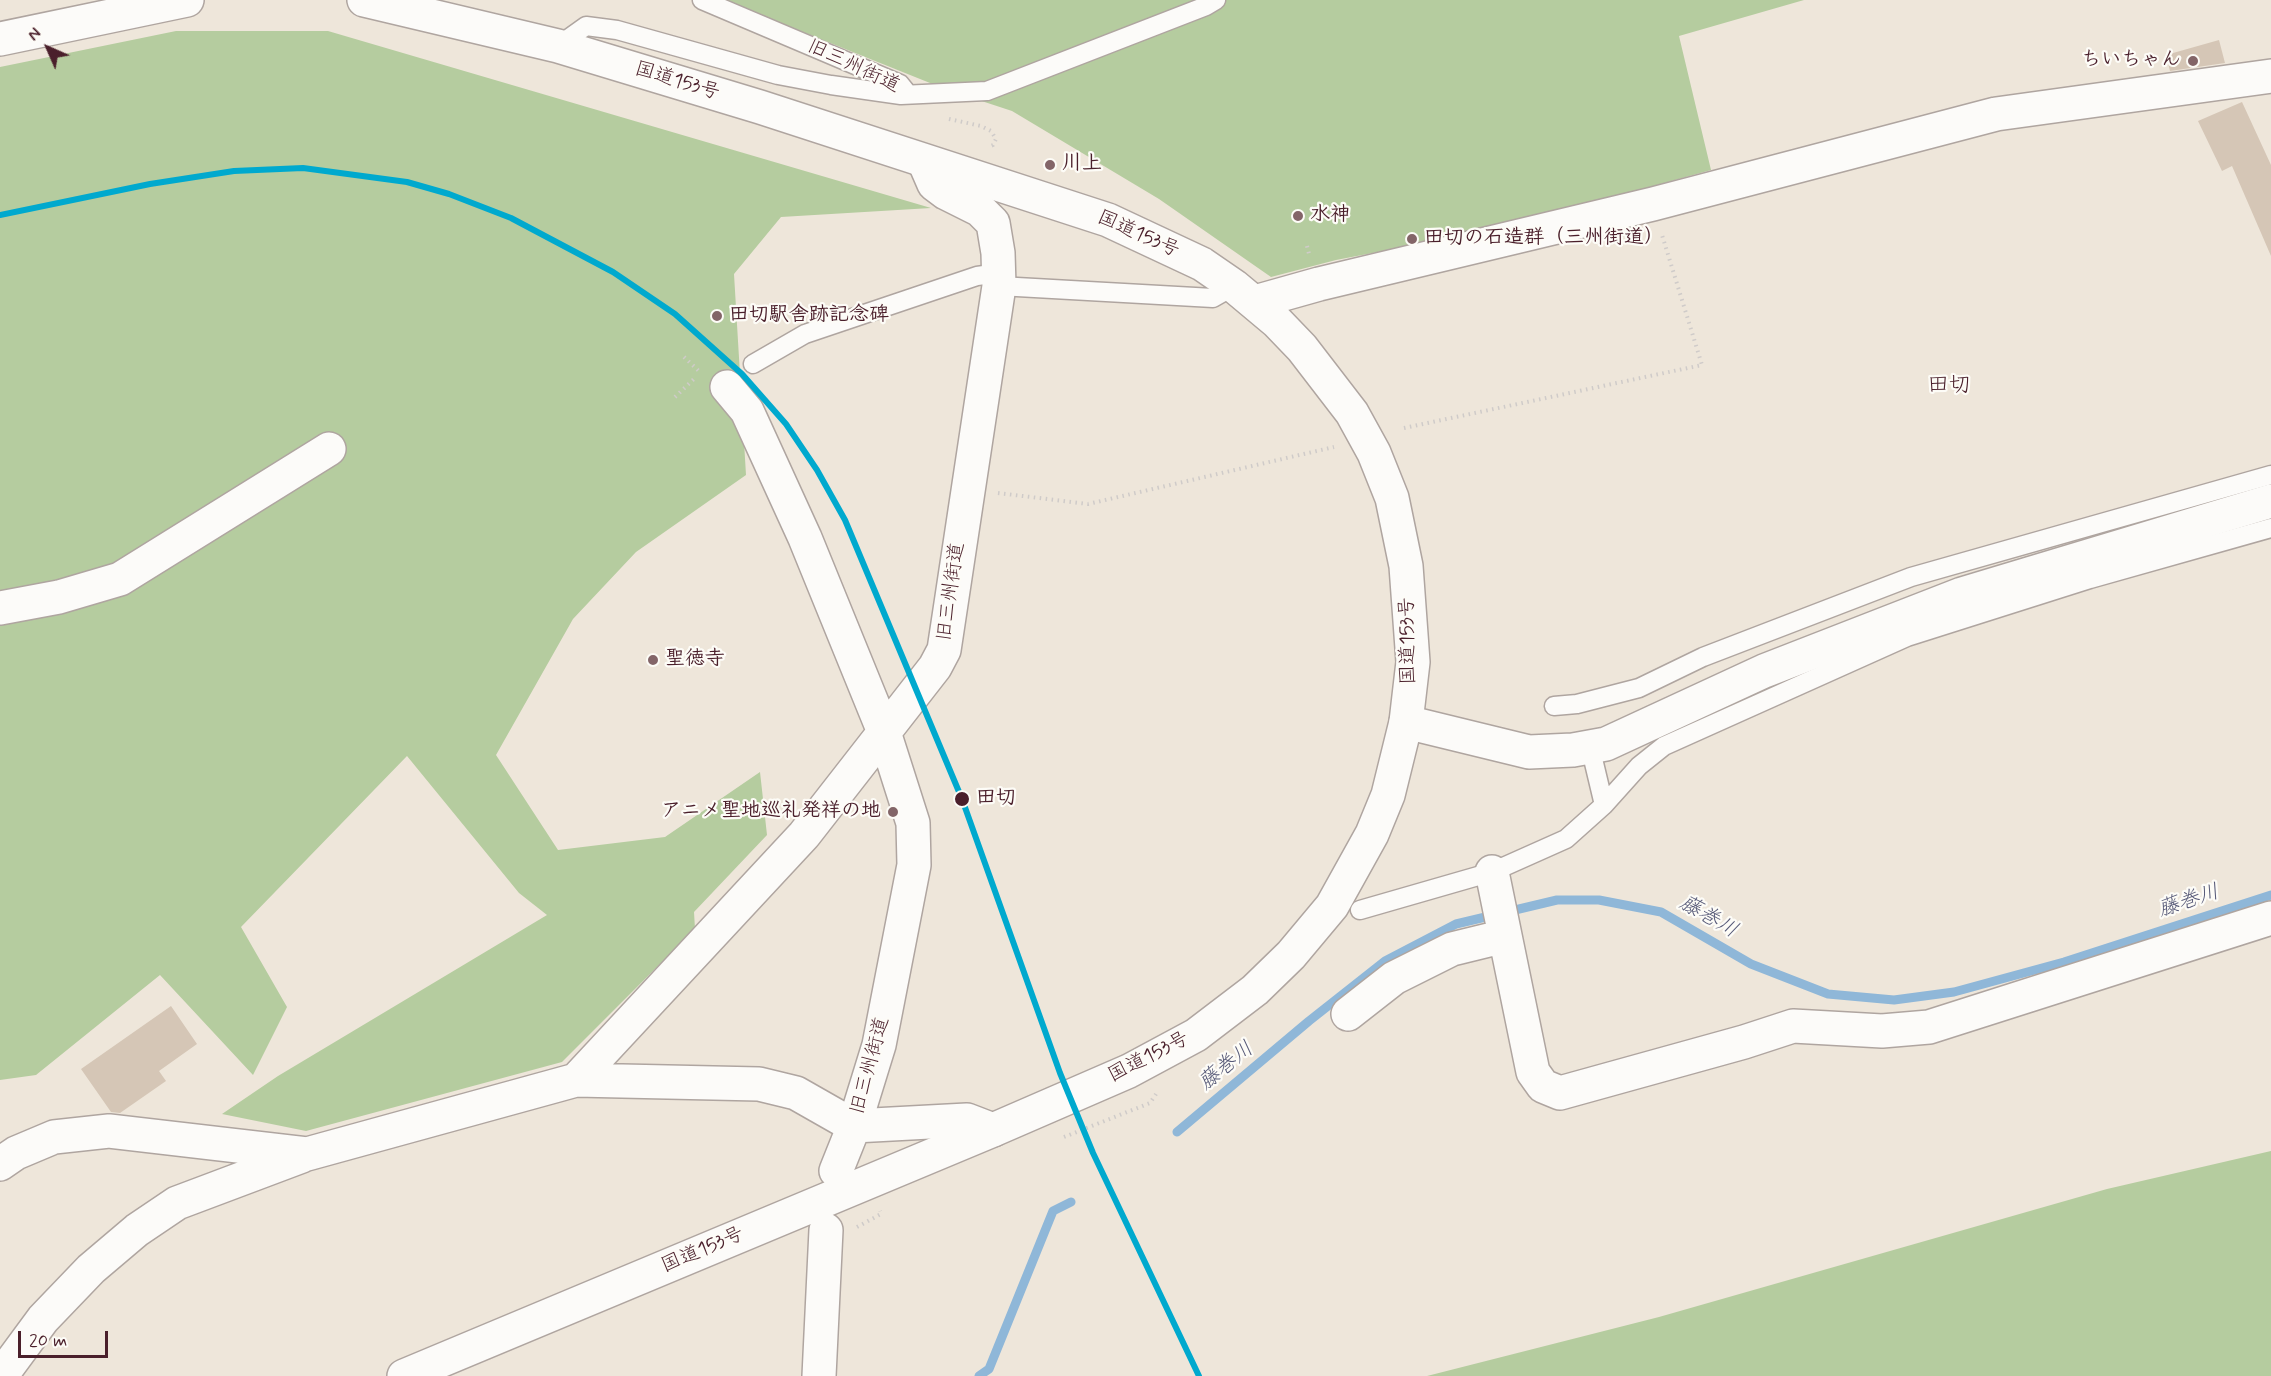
<!DOCTYPE html>
<meta charset="utf-8">
<style>
body{margin:0}
#map{position:relative;width:2271px;height:1376px;overflow:hidden;background:#eee6da;font-family:Mynerve,sans-serif}
canvas{display:block}
.north{position:absolute;left:18px;top:18px;width:60px;height:60px;-webkit-text-stroke:4px #fdfcf7;paint-order:stroke;rotate:315deg;font-size:16px;font-weight:700;line-height:24px;text-align:center;color:#4a1f2b}
.north::after{content:'';display:block;margin:auto;width:21px;height:27px;background:#4a1f2b;clip-path:polygon(50% 0,100% 100%,50% 72%,0 100%)}
.scale{position:absolute;left:18px;top:1331px;width:90px;height:27px;box-sizing:border-box;border:3px solid #4a1f2b;border-top:0;padding-left:8px;font-size:18px;line-height:21px;white-space:nowrap;color:#4a1f2b;-webkit-text-stroke:4px #fdfcf7;paint-order:stroke}
</style>
<div id="map">
<canvas width="2271" height="1376"></canvas>
<div class="north">N</div>
<div class="scale">20 m</div>
</div>
<script>
const c = document.querySelector('canvas').getContext('2d');
c.lineJoin = 'round';
function fill(path, color) { c.fillStyle = color; c.fill(path, 'evenodd'); }
const poly = rows => new Path2D(rows.map(r => 'M' + r).join(''));
function strokePath(path, color, width, dash) { c.strokeStyle = color; c.lineWidth = width; c.lineCap = dash ? 'butt' : 'round'; c.setLineDash(dash || []); c.stroke(path); }
function write(font, color, halo, rows, align = 'center') {
  c.font = font + ' Mynerve,"Klee One",sans-serif'; c.lineWidth = 4.5; c.setLineDash([]); c.textBaseline = 'middle'; c.strokeStyle = halo; c.fillStyle = color; for (const [text, x, y, turn = 0] of rows) {
    c.save(); c.translate(x, y); c.rotate((+turn || 0) * Math.PI / 180); c.textAlign = isNaN(turn) ? turn : align; if (halo) c.strokeText(text, 0, 0); c.fillText(text, 0, 0); c.restore();
  }
}
const forest = poly([
 [723,0,1804,0,1679,36,1711,170,1503,228,1336,260,1271,277,1159,199,1012,111,945,89],
 [176,31,328,31,931,208,781,217,734,274,746,475,636,552,573,619,496,755,558,850,665,837,760,772,767,835,694,912,695,929,562,1062,306,1131,222,1114,278,1076,547,915,519,893,407,756,241,927,287,1007,253,1075,160,975,36,1075,0,1080,0,67],
 [2271,1151,2271,1376,1427,1376,1659,1317,2107,1189]
]);
const stream = poly([
 [1177,1132,1309,1021,1385,961,1456,924,1557,900,1599,900,1661,912,1751,964,1828,994,1894,1000,1954,992,2064,962,2271,895],
 [979,1376,989,1369,1053,1211,1071,1202]
]);
const building = poly([
 [2219,40,2225,63,2170,71,2166,55],
 [2242,102,2271,165,2271,256,2232,166,2222,171,2198,121],
 [171,1006,197,1044,159,1071,166,1081,120,1113,111,1112,81,1069]
]);
const path = poly([
 [949,119,981,126,991,131,996,139,993,145,988,147],
 [1307,246,1309,254],
 [684,357,701,373],
 [675,397,696,377],
 [1404,428,1702,365,1662,235],
 [998,493,1088,504,1334,447],
 [1064,1137,1150,1103,1156,1094],
 [857,1227,881,1214,880,1211]
]);
const service = poly([
 [702,0,900,84,908,94],
 [558,46,586,26,617,30,778,75,831,85,901,95,987,91,1206,6,1216,0],
 [999,286,1213,298,1234,286],
 [753,364,805,334,977,276,999,273],
 [1554,706,1577,704,1639,688,1703,657,1911,577,2271,475],
 [1594,763,1604,805],
 [1360,910,1492,872,1566,839,1604,805,1639,766,1664,746,1907,637,2090,579,2271,528]
]);
const minor = poly([
 [1255,302,1319,284,1653,204,1996,114,2271,76],
 [727,387,747,411,805,538,884,732,913,823,914,865,879,1045,854,1126,836,1171],
 [0,608,59,597,120,579,329,449],
 [1492,872,1533,1072,1543,1086,1560,1093,1744,1042,1793,1026,1882,1031,1929,1027,2271,918],
 [1348,1014,1394,978,1452,949,1505,936],
 [576,1080,759,1084,796,1093,854,1126,967,1120,993,1130],
 [0,1164,16,1153,54,1137,109,1131,307,1154,576,1080,804,835,935,667,944,650,999,286,998,253,993,223,980,210,946,193,934,184,924,161],
 [1,1376,43,1319,91,1269,137,1230,177,1203,302,1156],
 [819,1376,826,1230]
]);
const tertiary = poly([
 [1406,722,1529,752,1573,750,1606,744,1764,671,1962,594,2271,501]
]);
const trunk = poly([
 [364,0,558,46,760,107,1108,220,1202,264,1234,286,1277,322,1302,348,1352,413,1374,453,1392,498,1406,566,1413,662,1406,722,1388,795,1372,834,1332,906,1291,955,1255,990,1196,1035,1129,1071,993,1130,404,1376],
 [0,39,187,0]
]);
const rail1 = poly([
 [0,215,150,184,234,171,303,168,407,182,449,194,511,218,613,272,675,314,742,374,786,424,817,470,845,520,962,799,1060,1073,1093,1153,1199,1376]
]);
const markers = [
 [2193,61,6,"#836568"],
 [1050,165,6,"#836568"],
 [1298,216,6,"#836568"],
 [1412,239,6,"#836568"],
 [717,316,6,"#836568"],
 [653,660,6,"#836568"],
 [962,799,8,"#4a1f2b"],
 [893,812,6,"#836568"]
];
const poiNames = [
 ["ちいちゃん",2181,61,"right"],
 ["川上",1062,165],
 ["水神",1310,216],
 ["田切の石造群（三州街道）",1424,239],
 ["田切駅舎跡記念碑",729,316],
 ["聖徳寺",665,660],
 ["アニメ聖地巡礼発祥の地",881,812,"right"]
];
const streetNames = [
 ["旧三州街道",853,67,25],
 ["国道153号",677,82,17],
 ["国道153号",1138,235,24],
 ["旧三州街道",952,592,-82],
 ["国道153号",1409,641,-91],
 ["国道153号",1149,1058,-27],
 ["旧三州街道",871,1066,-75],
 ["国道153号",703,1251,-23]
];
const stopNames = [
 ["田切",976,799]
];
const waterNames = [
 ["藤巻川",2189,902,-18],
 ["藤巻川",1708,918,30],
 ["藤巻川",1227,1067,-39]
];
const quarterNames = [
 ["田切",1949,386]
];
fill(forest, '#b5cc9f');
strokePath(stream, '#8fb7d8', 9);
fill(building, '#d5c6b6');
strokePath(service, '#afa5a0', 21);
strokePath(minor, '#afa5a0', 36);
strokePath(tertiary, '#afa5a0', 36);
strokePath(trunk, '#afa5a0', 36);
strokePath(path, '#cfcbc9', 4, [1.5, 4.5]);
strokePath(service, '#fcfbf9', 18);
strokePath(minor, '#fcfbf9', 33);
strokePath(tertiary, '#fcfbf9', 33);
strokePath(trunk, '#fcfbf9', 33);
strokePath(rail1, '#00a9ce', 6);
for (const [x, y, r, color] of markers) { const dot = new Path2D(); dot.arc(x, y, r, 0, 2 * Math.PI); c.fillStyle = color; c.fill(dot); strokePath(dot, '#fdfcf7', 2); }
write('bold 20px', '#4a1f2b', '#fdfcf7', poiNames, 'left');
write('20px', '#4a1f2b', '#fdfcf7', streetNames);
write('bold 20px', '#4a1f2b', '#fdfcf7', stopNames, 'left');
write('italic 21px', '#575a78', '#fdfcf7', waterNames);
write('22px', '#4a1f2b', '#fdfcf7', quarterNames);
</script>
